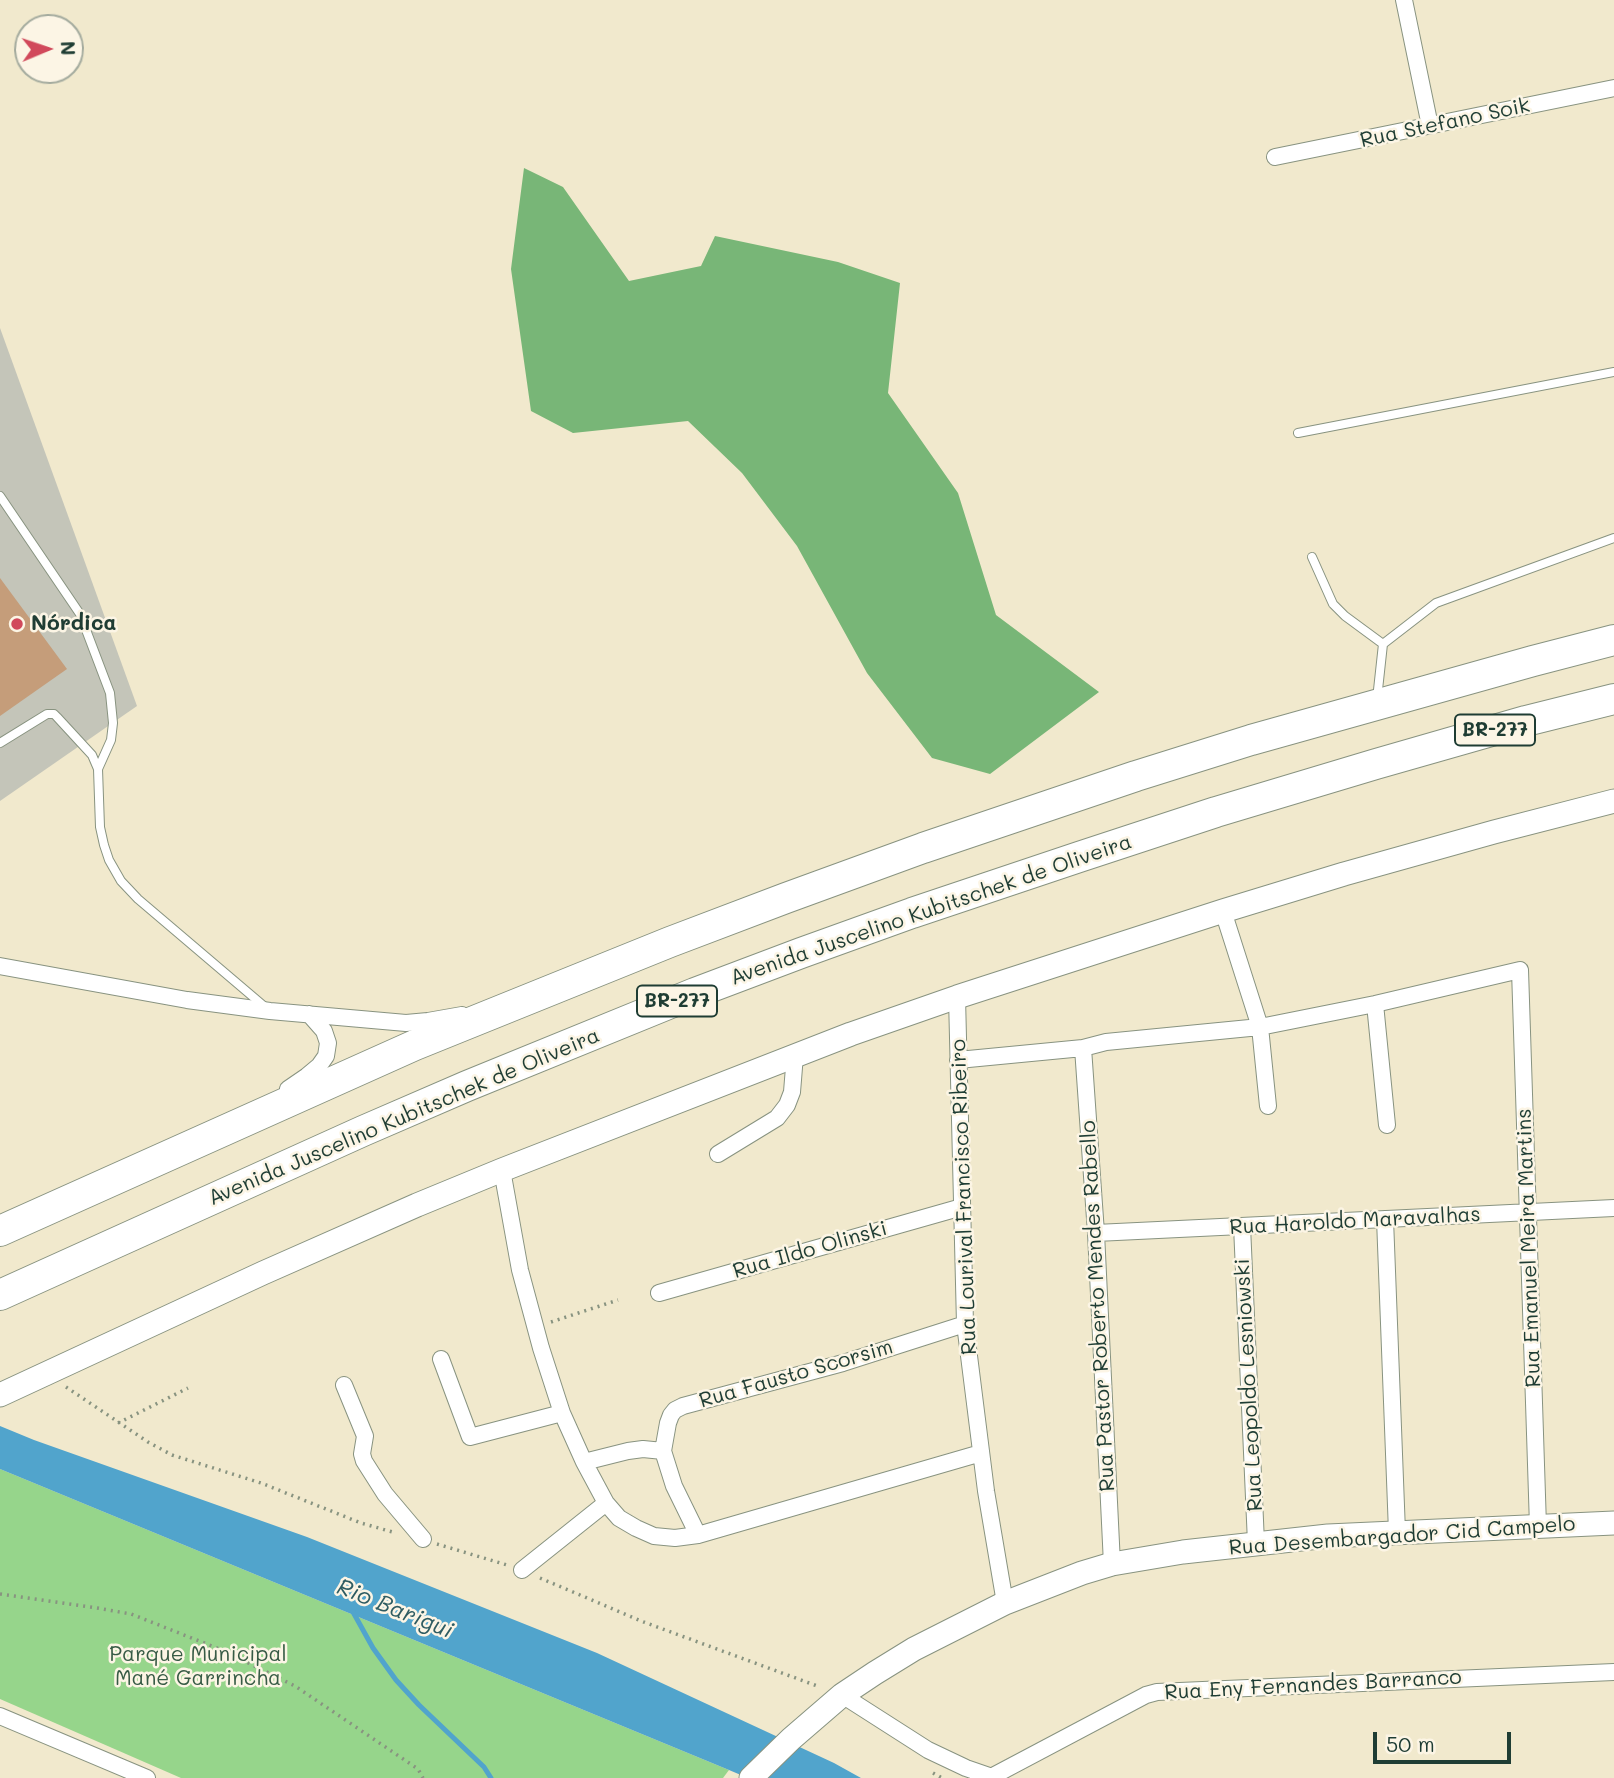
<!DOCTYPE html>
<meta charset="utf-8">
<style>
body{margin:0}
#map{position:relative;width:1614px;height:1778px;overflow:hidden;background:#f1e9cd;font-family:Mali,sans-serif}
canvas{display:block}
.north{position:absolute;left:14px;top:14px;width:70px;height:70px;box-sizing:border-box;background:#fcf5e5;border:2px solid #a4ab9e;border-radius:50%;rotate:88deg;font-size:19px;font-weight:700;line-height:28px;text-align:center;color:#1f3d34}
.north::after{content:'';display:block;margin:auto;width:24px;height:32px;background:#d1495b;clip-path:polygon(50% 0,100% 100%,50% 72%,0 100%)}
.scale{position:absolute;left:1373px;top:1732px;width:138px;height:32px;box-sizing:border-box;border:4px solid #1f3d34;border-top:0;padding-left:9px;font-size:21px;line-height:24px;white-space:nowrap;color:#1f3d34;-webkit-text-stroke:5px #fcf5e5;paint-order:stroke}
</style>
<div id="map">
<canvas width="1614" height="1778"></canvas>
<div class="north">N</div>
<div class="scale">50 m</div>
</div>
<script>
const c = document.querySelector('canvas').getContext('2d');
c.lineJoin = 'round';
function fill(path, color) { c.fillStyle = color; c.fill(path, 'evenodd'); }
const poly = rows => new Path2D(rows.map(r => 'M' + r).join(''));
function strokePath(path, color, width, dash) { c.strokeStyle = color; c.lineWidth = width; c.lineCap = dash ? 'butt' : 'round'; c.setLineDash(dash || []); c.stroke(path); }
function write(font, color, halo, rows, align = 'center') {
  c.font = font + ' Mali,sans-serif'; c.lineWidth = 5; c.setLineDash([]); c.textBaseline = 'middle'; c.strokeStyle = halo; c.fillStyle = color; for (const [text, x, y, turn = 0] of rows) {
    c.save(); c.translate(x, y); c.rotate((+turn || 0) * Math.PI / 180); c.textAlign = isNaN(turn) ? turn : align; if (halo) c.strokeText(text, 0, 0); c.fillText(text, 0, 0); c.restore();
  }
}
const industrial = poly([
 [0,328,137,706,0,801]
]);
const green = poly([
 [0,1469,729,1770,723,1778,181,1778,0,1699]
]);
const forest = poly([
 [524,168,563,187,629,281,701,266,715,236,838,262,900,283,888,393,958,493,996,615,1099,692,990,774,932,758,867,673,797,546,742,473,688,421,573,433,531,411,511,269]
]);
const water = poly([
 [0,1426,34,1440,307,1537,597,1653,834,1763,861,1778,748,1778,729,1770,0,1469]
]);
const stream = poly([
 [353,1612,373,1648,396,1680,419,1705,484,1767,491,1778]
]);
const building = poly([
 [0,578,67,669,0,716]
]);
const path = poly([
 [551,1322,618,1300],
 [66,1387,148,1442,172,1455,261,1483,361,1523,396,1533],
 [118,1423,188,1388],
 [437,1544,507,1565],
 [540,1578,641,1621,820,1687],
 [0,1594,97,1608,131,1614,222,1650,295,1686,418,1769,423,1778],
 [933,1773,942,1778]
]);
const lane = poly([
 [1298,433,1614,372],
 [0,496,80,614,110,693,113,723,111,740,98,769],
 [1312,557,1333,604,1345,616,1383,644],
 [1377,699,1383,644,1436,603,1614,538],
 [0,743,47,714,54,714,57,717,92,755,98,769,100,827,104,845,109,860,121,881,138,899,265,1007]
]);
const street = poly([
 [1404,0,1430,126],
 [1275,157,1614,88],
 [1223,911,1260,1027,1268,1106],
 [0,966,187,1000,270,1011,406,1023,428,1021,462,1015],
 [957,997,965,1324,986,1491,1005,1603],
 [1375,1004,1387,1125],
 [1083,1048,1096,1233,1112,1564],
 [958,1060,1083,1048,1106,1042,1260,1027,1375,1004,1520,970,1538,1526],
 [288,1089,307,1076,319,1066,326,1056,328,1043,324,1031,309,1014],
 [718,1154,777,1118,787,1105,792,1092,795,1055],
 [502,1170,520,1270,541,1348,562,1413,584,1462,606,1503,619,1518,636,1528,654,1536,675,1538,698,1535,981,1453],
 [1385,1219,1397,1532],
 [1242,1226,1256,1543],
 [1096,1233,1614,1208],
 [659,1293,962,1207],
 [441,1359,470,1437,562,1413],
 [344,1385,365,1436,362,1454,364,1461,385,1494,423,1539],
 [584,1462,628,1451,643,1449,663,1451],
 [698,1535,674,1486,663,1451,668,1423,671,1415,675,1410,683,1406,843,1363,965,1324],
 [522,1570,606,1503],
 [842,1695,928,1750,966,1768,995,1778],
 [0,1716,147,1778],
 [991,1777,1146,1695,1157,1692,1614,1672]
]);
const secondary = poly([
 [0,1395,263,1273,417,1205,502,1170,851,1034,957,997,1223,911,1344,874,1494,832,1614,801],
 [751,1778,791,1739,842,1695,875,1673,914,1649,1005,1603,1082,1573,1112,1564,1183,1552,1328,1536,1614,1523]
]);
const highway = poly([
 [0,1231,415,1045,670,942,786,898,923,848,1136,776,1251,740,1533,661,1614,640],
 [0,1295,363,1131,467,1086,695,993,801,953,912,913,1079,857,1216,812,1376,764,1526,721,1614,699]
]);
const markers = [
 [17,624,7,"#d1495b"]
];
const shields = [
 [1495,730,80],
 [677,1001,80]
];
const shieldNames = [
 ["BR-277",1495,730],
 ["BR-277",677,1001]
];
const streetNames = [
 ["Rua Stefano Soik",1445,123,-12],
 ["Avenida Juscelino Kubitschek de Oliveira",931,910,-19],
 ["Avenida Juscelino Kubitschek de Oliveira",404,1117,-23],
 ["Rua Lourival Francisco Ribeiro",964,1197,-92],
 ["Rua Haroldo Maravalhas",1355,1221,-3],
 ["Rua Emanuel Meira Martins",1529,1248,-92],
 ["Rua Ildo Olinski",810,1250,-16],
 ["Rua Pastor Roberto Mendes Rabello",1098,1306,-93],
 ["Rua Fausto Scorsim",796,1374,-16],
 ["Rua Leopoldo Lesniowski",1249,1385,-93],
 ["Rua Desembargador Cid Campelo",1402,1536,-4],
 ["Rua Eny Fernandes Barranco",1313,1685,-3]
];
const poiNames = [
 ["Nórdica",31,624]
];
const parkNames = [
 ["Parque Municipal",198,1655],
 ["Mané Garrincha",198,1679]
];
const waterNames = [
 ["Rio Barigui",395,1609,22]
];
fill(industrial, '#c4c5b9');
fill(green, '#96d58b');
fill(forest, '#78b677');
fill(water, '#51a4cc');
strokePath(stream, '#51a4cc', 5);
fill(building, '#c59d7a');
strokePath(lane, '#889380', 10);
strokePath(street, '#889380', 18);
strokePath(secondary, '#889380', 25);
strokePath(highway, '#889380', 32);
strokePath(path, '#889380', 3.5, [2, 5]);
strokePath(lane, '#fff', 8);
strokePath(street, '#fff', 16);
strokePath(secondary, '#fff', 23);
strokePath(highway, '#fff', 30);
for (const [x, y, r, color] of markers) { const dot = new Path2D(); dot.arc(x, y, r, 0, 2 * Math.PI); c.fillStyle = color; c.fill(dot); strokePath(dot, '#fcf5e5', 2.5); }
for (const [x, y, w] of shields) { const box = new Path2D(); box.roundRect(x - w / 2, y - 15.5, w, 31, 5); c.fillStyle = '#fcf5e5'; c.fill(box); strokePath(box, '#1f3d34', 2); }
write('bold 19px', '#1f3d34', null, shieldNames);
write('21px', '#1f3d34', '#fcf5e5', streetNames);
write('bold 21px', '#1f3d34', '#fcf5e5', poiNames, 'left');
write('21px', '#375b45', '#fcf5e5', parkNames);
write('italic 23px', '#2e5c62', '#fcf5e5', waterNames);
</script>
